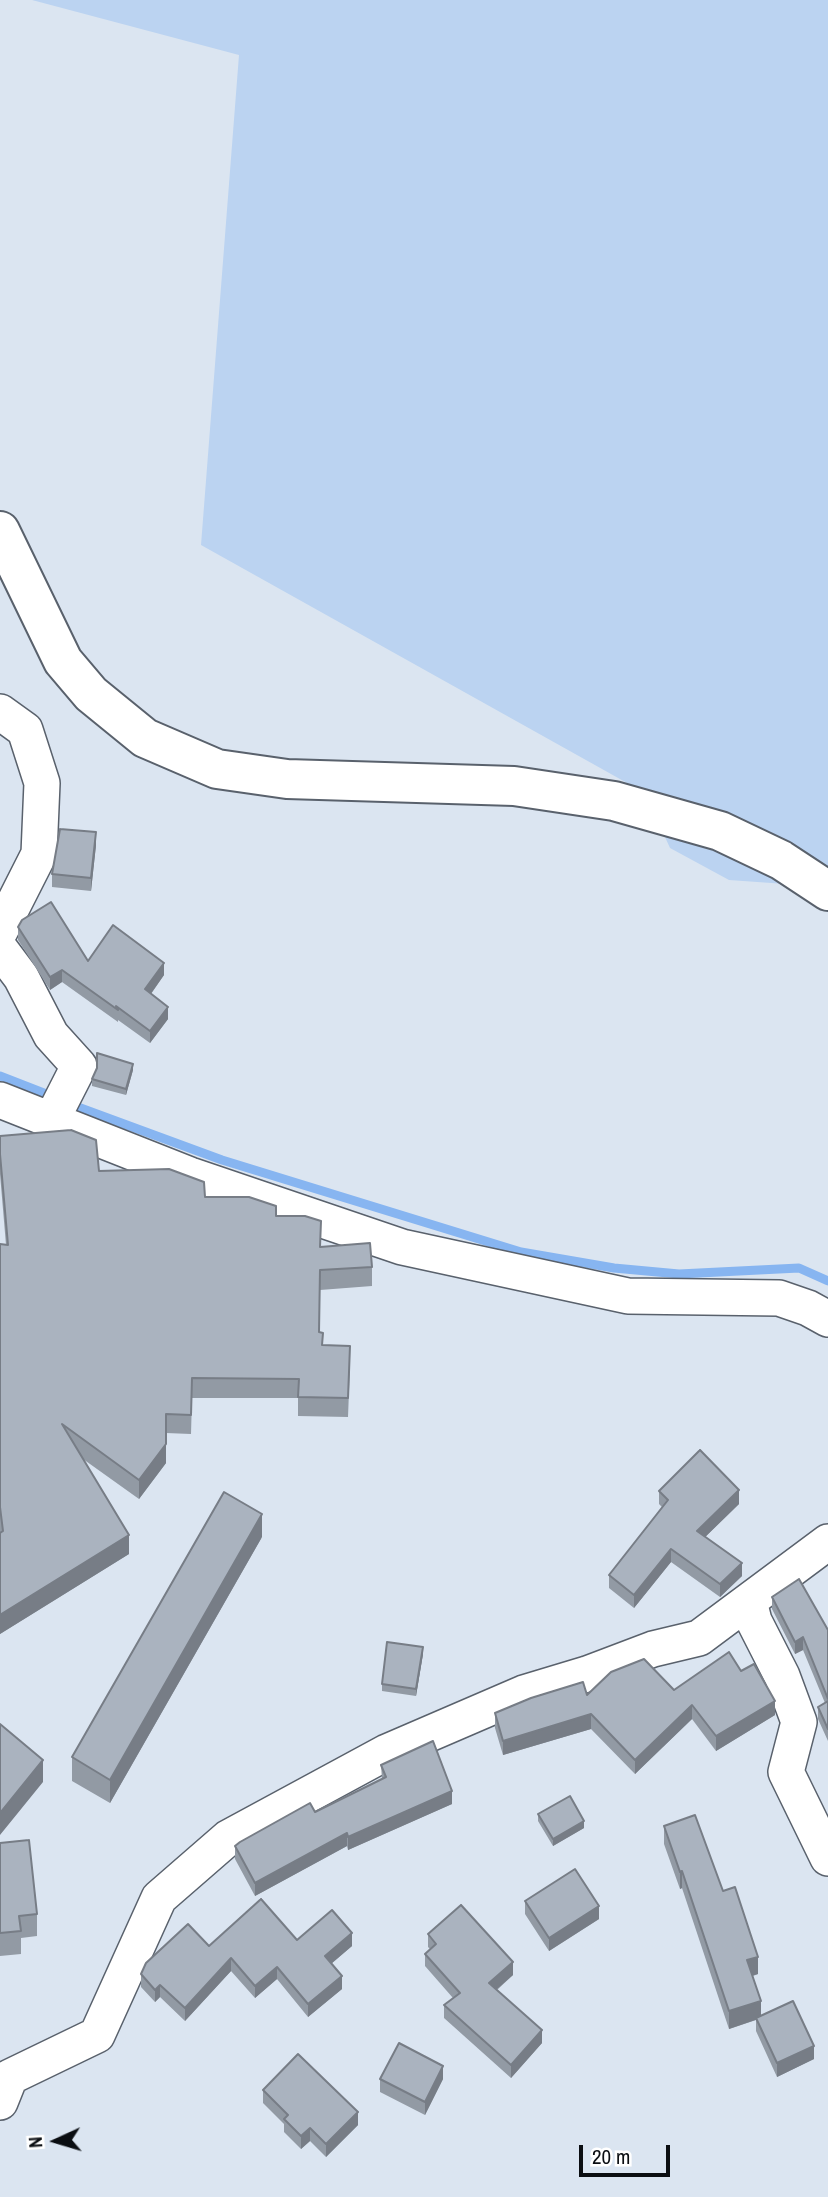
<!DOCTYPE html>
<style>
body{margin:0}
#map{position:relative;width:828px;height:2197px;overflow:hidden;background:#dbe5f1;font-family:"Archivo Narrow",sans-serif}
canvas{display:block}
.north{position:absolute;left:21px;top:2106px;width:70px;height:70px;-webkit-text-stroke:5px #fff;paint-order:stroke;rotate:266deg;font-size:19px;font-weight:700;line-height:28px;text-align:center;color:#0b0e12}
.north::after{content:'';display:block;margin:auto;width:24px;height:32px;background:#0b0e12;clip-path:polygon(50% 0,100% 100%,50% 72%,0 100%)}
.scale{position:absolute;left:579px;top:2145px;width:91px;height:32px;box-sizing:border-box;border:4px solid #0b0e12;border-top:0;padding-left:9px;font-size:21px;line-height:24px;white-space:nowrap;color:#0b0e12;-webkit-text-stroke:5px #fff;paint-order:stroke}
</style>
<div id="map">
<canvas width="828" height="2197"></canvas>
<div class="north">N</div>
<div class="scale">20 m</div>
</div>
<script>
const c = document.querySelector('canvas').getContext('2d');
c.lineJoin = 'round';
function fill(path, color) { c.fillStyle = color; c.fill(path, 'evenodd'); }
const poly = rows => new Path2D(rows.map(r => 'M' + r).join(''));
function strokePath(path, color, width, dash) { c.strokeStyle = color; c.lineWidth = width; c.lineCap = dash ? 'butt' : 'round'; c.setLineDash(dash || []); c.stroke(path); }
const green = poly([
 [32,0,828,0,828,887,729,880,670,848,645,793,201,545,239,55]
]);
const stream = poly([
 [0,1076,54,1097],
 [67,1103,222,1160,521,1252,614,1268,679,1274,799,1268,828,1281]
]);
const street = poly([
 [0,712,25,730,42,783,39,854,0,931],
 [0,949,21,977,51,1035,79,1066,52,1119],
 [0,1100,190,1175,402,1247,628,1296,779,1298,808,1308,828,1319],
 [749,1601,754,1621,782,1676,799,1722,786,1772,828,1858],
 [0,2102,10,2077,97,2035,159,1898,228,1838,387,1752,524,1693,587,1674,653,1649,699,1638,828,1542]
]);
const secondary = poly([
 [0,531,63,661,91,694,145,738,217,769,287,779,514,786,614,801,720,831,781,860,828,891]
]);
const wall = poly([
 [96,845,91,891,52,887,52,874],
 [18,927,88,961,164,975,151,994,168,1019,150,1043,118,1020,118,1022,62,982,50,990,18,940],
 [133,1070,126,1095,92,1086,92,1079],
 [0,1136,99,1171,205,1197,276,1216,321,1247,372,1267,372,1286,320,1290,319,1332,323,1345,350,1365,348,1417,298,1416,298,1398,192,1398,191,1434,166,1433,166,1463,139,1499,83,1459,129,1554,0,1634,0,1244,6,1245,0,1174],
 [659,1491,739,1504,705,1537,742,1576,720,1597,671,1562,634,1608,609,1588,609,1575,662,1507,659,1504],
 [262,1537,110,1803,72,1781,72,1757],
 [772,1597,828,1630,828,1741,818,1719,818,1707,825,1703,803,1650,795,1654,772,1609],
 [423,1654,416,1696,382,1691,382,1684],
 [741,1671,775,1715,716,1751,692,1719,635,1774,591,1729,503,1755,495,1728,495,1713,674,1690],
 [381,1765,452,1804,348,1850,347,1846,255,1896,235,1859,235,1846,315,1812,382,1779],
 [538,1814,584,1828,553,1846,538,1821],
 [664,1826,723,1891,758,1974,753,1976,761,2016,814,2059,777,2077,756,2031,756,2020,729,2029,682,1888,680,1889,664,1844],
 [0,1843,37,1914,37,1936,21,1938,21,1954,0,1956],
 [525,1901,599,1919,549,1951,525,1914],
 [428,1934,513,1975,497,1990,542,2043,511,2078,444,2018,444,2005,453,1998,425,1966,425,1954,430,1949,428,1947],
 [297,1940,352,1946,331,1964,342,1989,308,2017,277,1979,255,1998,231,1971,185,2021,160,1997,155,2002,141,1987,141,1974,209,1946],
 [380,2079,443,2079,425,2115,380,2092],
 [263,2090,358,2125,326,2157,310,2141,301,2149,284,2132,284,2124,263,2103]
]);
const shadedWall = poly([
 [96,832,96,845,91,891,91,878],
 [164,963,164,975,145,1002,145,989],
 [62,970,62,982,50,990,50,977],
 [168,1007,168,1019,150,1043,150,1031],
 [133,1064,133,1070,126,1095,126,1089],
 [166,1444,166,1463,139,1499,139,1480],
 [739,1490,739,1504,697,1545,697,1531],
 [262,1514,262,1537,110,1803,110,1780],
 [129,1535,129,1554,0,1634,0,1615],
 [671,1549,671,1562,634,1608,634,1595],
 [742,1563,742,1576,720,1597,720,1584],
 [803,1637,803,1650,795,1654,795,1642],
 [423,1647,423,1654,416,1696,416,1689],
 [775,1701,775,1715,716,1751,716,1736],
 [692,1705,692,1719,635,1774,635,1760],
 [591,1714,591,1729,503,1755,503,1741],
 [43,1760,43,1782,0,1835,0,1813],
 [452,1791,452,1804,348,1850,348,1837],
 [584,1821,584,1828,553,1846,553,1839],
 [347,1833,347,1846,255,1896,255,1883],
 [682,1871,682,1888,680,1889,680,1872],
 [599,1906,599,1919,549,1951,549,1938],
 [352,1933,352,1946,325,1969,325,1956],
 [758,1957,758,1974,747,1977,747,1960],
 [231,1958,231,1971,185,2021,185,2008],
 [513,1962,513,1975,489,1996,489,1983],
 [277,1967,277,1979,255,1998,255,1986],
 [342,1976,342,1989,308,2017,308,2004],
 [160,1985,160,1997,155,2002,155,1990],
 [761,2001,761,2018,729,2029,729,2011],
 [542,2030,542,2043,511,2078,511,2065],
 [814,2046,814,2059,777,2077,777,2063],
 [443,2066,443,2079,425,2115,425,2102],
 [358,2112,358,2125,326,2157,326,2144],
 [310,2128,310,2141,301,2149,301,2136]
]);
const building = poly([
 [60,829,96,832,91,878,52,874,60,829],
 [51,902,88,961,113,925,164,963,145,989,168,1007,150,1031,116,1006,118,1010,62,970,50,977,18,927,22,920,51,902],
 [97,1053,133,1064,126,1089,92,1079,97,1068,97,1053],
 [71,1130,96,1140,99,1171,169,1169,204,1182,205,1197,249,1197,276,1206,276,1216,305,1216,321,1221,320,1247,370,1243,372,1267,320,1270,319,1332,323,1333,322,1345,350,1346,348,1398,298,1397,299,1379,192,1378,191,1415,166,1414,166,1444,139,1480,62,1424,129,1535,0,1615,0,1533,3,1531,0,1507,0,1244,8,1245,0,1154,0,1136,71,1130],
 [700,1450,739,1490,697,1531,742,1563,720,1584,671,1549,634,1595,609,1575,668,1500,659,1491,700,1450],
 [224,1492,262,1514,110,1780,72,1757,224,1492],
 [799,1579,828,1630,828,1699,803,1637,795,1642,772,1597,799,1579],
 [387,1642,423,1647,416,1689,382,1684,387,1642],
 [729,1652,741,1671,754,1664,775,1701,716,1736,692,1705,635,1760,591,1714,503,1741,495,1713,531,1698,583,1682,587,1695,611,1672,644,1659,674,1690,729,1652],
 [828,1701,828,1729,818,1707,828,1701],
 [0,1724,43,1760,0,1813,0,1724],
 [433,1741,452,1791,348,1837,347,1833,255,1883,235,1846,240,1842,310,1803,315,1812,386,1777,381,1765,433,1741],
 [570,1796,584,1821,553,1839,538,1814,570,1796],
 [695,1815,723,1891,735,1887,758,1957,747,1960,761,2001,729,2011,682,1871,680,1872,664,1826,695,1815],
 [29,1840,37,1914,19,1916,21,1931,0,1933,0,1843,29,1840],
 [575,1869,599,1906,549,1938,525,1901,575,1869],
 [261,1899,297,1940,332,1910,352,1933,325,1956,342,1976,308,2004,277,1967,255,1986,231,1958,185,2008,160,1985,155,1990,141,1974,146,1963,188,1924,209,1946,261,1899],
 [461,1905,513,1962,489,1983,542,2030,511,2065,444,2005,460,1993,425,1954,436,1944,428,1934,461,1905],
 [793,2001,814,2046,777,2063,756,2018,793,2001],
 [399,2043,443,2066,425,2102,380,2079,399,2043],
 [298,2054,358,2112,326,2144,310,2128,301,2136,284,2119,288,2115,263,2090,298,2054]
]);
fill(green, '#bbd3f1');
strokePath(stream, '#87b5f1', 9);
strokePath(street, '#59616c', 38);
strokePath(secondary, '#59616c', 42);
strokePath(street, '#fff', 35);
strokePath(secondary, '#fff', 38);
fill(wall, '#929aa4');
fill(shadedWall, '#777d86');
fill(building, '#aab3bf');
strokePath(building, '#777d86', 2);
</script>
